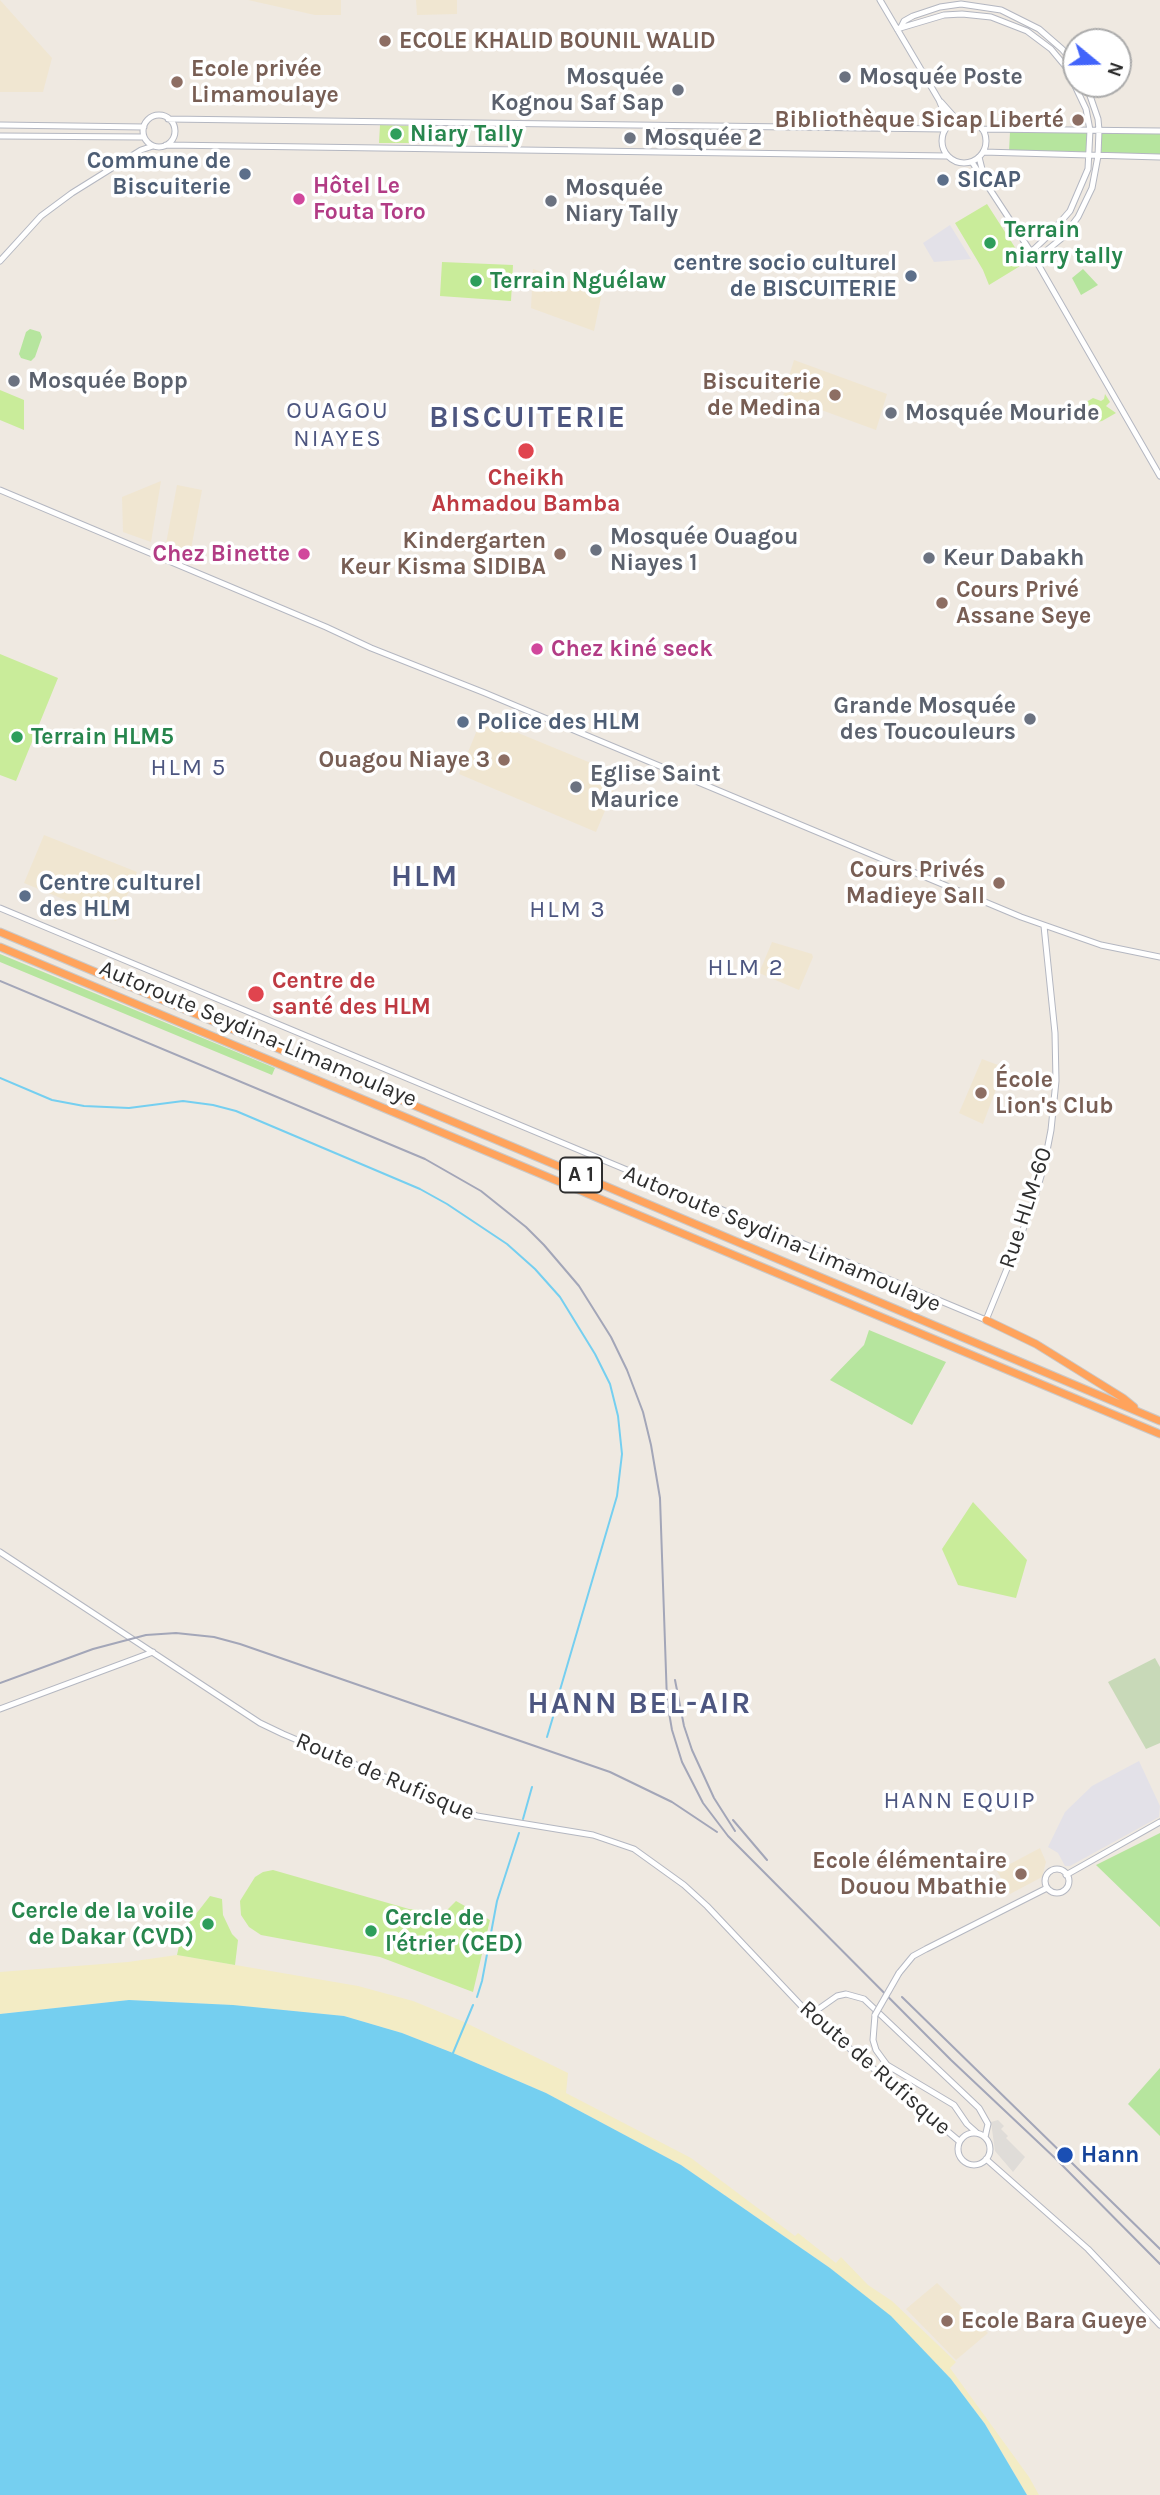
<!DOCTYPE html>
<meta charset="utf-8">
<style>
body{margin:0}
#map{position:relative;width:1160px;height:2495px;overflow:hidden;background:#efe9e1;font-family:Karla,sans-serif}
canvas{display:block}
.north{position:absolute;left:1062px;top:28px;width:70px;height:70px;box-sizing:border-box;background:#fff;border:2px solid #ababab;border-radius:50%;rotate:109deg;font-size:19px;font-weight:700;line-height:28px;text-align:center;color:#2e2e2e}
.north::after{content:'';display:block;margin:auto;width:24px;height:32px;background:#4264fb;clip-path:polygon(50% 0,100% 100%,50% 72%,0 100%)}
</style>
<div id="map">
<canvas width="1160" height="2495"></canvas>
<div class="north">N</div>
</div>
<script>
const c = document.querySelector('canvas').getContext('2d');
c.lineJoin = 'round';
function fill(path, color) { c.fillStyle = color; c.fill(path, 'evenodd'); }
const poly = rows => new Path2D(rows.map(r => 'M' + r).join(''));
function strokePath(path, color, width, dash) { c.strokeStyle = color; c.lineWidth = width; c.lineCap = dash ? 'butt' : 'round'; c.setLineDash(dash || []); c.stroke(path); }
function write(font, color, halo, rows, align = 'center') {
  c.font = font + ' Karla,sans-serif'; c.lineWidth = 7; c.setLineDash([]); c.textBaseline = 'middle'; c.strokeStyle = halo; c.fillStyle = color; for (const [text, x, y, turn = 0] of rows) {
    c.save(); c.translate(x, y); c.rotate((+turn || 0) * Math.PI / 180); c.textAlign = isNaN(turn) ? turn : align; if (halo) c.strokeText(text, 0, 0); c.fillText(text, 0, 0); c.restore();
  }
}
const industrial = poly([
 [950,225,971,259,934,262,923,243],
 [1139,1761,1160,1806,1159,1817,1070,1866,1065,1866,1058,1853,1048,1847,1065,1812,1092,1786]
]);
const education = poly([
 [0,0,52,58,43,92,0,92],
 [248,0,341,0,341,15,315,15],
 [416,0,457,0,457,14,417,15],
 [533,269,602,293,594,331,531,308],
 [794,360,887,394,876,430,783,396],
 [161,481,151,542,123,532,122,497],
 [177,485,202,490,191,549,204,554,201,566,168,553,165,549],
 [482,718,620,775,596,832,459,774],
 [44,835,137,872,116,921,24,883],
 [772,942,812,954,813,957,799,990,759,973],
 [982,1059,998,1065,1002,1073,983,1124,959,1113],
 [1040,1848,1046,1862,1042,1877,1010,1894,997,1871],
 [937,2283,988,2333,956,2360,906,2309]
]);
const green = poly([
 [1010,132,1087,132,1087,152,1009,152],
 [1102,134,1160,134,1160,154,1101,153],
 [1083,269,1098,285,1081,295,1072,278],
 [30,329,40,332,42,337,35,357,31,361,21,358,19,354,26,332],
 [0,954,275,1068,272,1075,0,962],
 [869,1330,946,1362,912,1425,830,1380,864,1345],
 [1160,1833,1160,1927,1096,1865],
 [1160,2068,1160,2136,1128,2104]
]);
const sand = poly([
 [177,1955,358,1986,413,2001,462,2021,568,2073,566,2093,691,2158,795,2236,798,2233,836,2263,841,2257,868,2285,892,2301,956,2362,950,2368,1029,2477,1039,2495,1027,2495,985,2424,951,2379,890,2316,830,2268,681,2165,546,2093,453,2053,402,2033,344,2016,231,2005,129,2000,0,2014,0,1972,128,1962]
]);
const cemetery = poly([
 [1155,1658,1160,1667,1160,1743,1146,1749,1108,1682]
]);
const pitch = poly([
 [380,125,412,126,413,143,379,143],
 [987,204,1025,263,989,285,983,270,955,223],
 [442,262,513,265,511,301,440,296],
 [0,390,24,400,24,430,0,420],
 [1105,394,1110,402,1106,406,1116,413,1102,421,1092,423,1075,416,1076,408,1093,398,1101,401,1104,399],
 [0,654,58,678,16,781,0,775],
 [973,1502,1027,1560,1016,1598,958,1585,942,1549],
 [273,1870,409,1909,445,1912,456,1901,490,1920,473,1992,380,1957,261,1935,249,1927,241,1915,240,1901,255,1877,263,1872],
 [210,1896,222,1899,223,1915,232,1934,238,1940,235,1965,177,1955,182,1932]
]);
const plaza = poly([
 [998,2120,1004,2126,1001,2129,1008,2136,1006,2138,1025,2157,1013,2172,995,2151,991,2122]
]);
const water = poly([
 [129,2000,233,2005,344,2016,402,2033,453,2053,546,2093,681,2165,830,2268,891,2316,951,2379,985,2424,1027,2495,0,2495,0,2014]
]);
const stream = poly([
 [0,1078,52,1100,84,1106,129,1108,183,1101,213,1105,236,1111,420,1189,447,1204,507,1244,535,1269,560,1297,595,1354,610,1384,618,1416,622,1454,617,1496,555,1707],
 [547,1737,553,1717],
 [523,1819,532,1787],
 [477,1997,482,1981,497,1901,519,1833],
 [453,2053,473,2005]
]);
const secondary = poly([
 [880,0,939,100,949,124],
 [901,27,904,21,913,16,940,7,961,4,1001,10,1039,29,1062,49,1076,65],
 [897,29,944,15,962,14,991,17,1027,31,1051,49,1066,67,1086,109,1090,130,1088,169,1070,211,1049,235,1031,252],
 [941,102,957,120],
 '143 131a16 16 0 1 1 32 0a16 16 0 1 1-32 0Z',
 '942 141a22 22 0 1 1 44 0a22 22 0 1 1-44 0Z',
 [168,119,945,129],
 [0,125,144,127],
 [982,129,1160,131],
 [0,136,144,137],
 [166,145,947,156],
 [983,152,1160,157],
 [979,157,984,177],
 [972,162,1031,252,1160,476],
 [1035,260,1062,238,1078,217,1092,188,1098,156,1099,130,1098,119,1086,84],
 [0,261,41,216,72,193,141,150,153,146],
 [0,490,326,627,371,648,485,693,1021,917,1101,945,1160,957],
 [0,908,986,1320,1031,1210,1044,1166,1051,1130,1056,1081,1055,1033,1044,926],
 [0,1552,260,1723,283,1734,477,1816,593,1835,634,1849,684,1885,707,1906,810,2015,959,2141],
 [0,1709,153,1652],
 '1045 1881a12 12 0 1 1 24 0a12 12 0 1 1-24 0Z',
 [1066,1875,1160,1822],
 [899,1973,913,1956,926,1949,1047,1888],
 [810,2015,837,1996,846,1994,864,1999,979,2108,988,2124,985,2137],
 [875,2015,873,2040,876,2050,887,2065,954,2105,967,2124,976,2132],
 '958 2149a16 16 0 1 1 32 0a16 16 0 1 1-32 0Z',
 [986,2159,1088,2249,1160,2325]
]);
const highway = poly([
 [0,932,518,1149,1160,1421],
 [0,947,1160,1434],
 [986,1320,1036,1344,1123,1398,1134,1407]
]);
const rail = poly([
 [0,981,425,1159,481,1191,526,1227,544,1245,579,1286,611,1337,627,1370,643,1412,651,1445,660,1498,667,1701,672,1730,682,1762,703,1803,728,1836,951,2060,1056,2159,1160,2264],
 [675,1680,684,1726,692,1750,714,1798,735,1831],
 [0,1683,93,1649,146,1635,176,1633,214,1637,240,1644,610,1772,672,1802,717,1832],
 [733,1820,767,1860],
 [902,1997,1160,2249]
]);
const secondaryBridge = poly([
 [875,2015,899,1973]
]);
const markers = [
 [385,41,7,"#8d6e63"],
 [845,77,7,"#6b7280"],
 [177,82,7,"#8d6e63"],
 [678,90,7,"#6b7280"],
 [1078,120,7,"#8d6e63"],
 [396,134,7,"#2e9e5b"],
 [630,138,7,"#6b7280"],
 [245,174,7,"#5c6f8a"],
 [943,180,7,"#5c6f8a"],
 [299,199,7,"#d1479c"],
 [551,201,7,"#6b7280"],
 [990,243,7,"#2e9e5b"],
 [911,276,7,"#5c6f8a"],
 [476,281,7,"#2e9e5b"],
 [14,381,7,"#6b7280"],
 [835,395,7,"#8d6e63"],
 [891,413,7,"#6b7280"],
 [526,451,9,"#e0444e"],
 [596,550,7,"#6b7280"],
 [304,554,7,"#d1479c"],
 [560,554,7,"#8d6e63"],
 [929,558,7,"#6b7280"],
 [942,603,7,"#8d6e63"],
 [537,649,7,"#d1479c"],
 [1030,719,7,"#6b7280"],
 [463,722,7,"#5c6f8a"],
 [17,737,7,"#2e9e5b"],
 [504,760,7,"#8d6e63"],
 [576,787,7,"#6b7280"],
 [999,883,7,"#8d6e63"],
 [25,896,7,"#5c6f8a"],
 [256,994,9,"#e0444e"],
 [981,1093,7,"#8d6e63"],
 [1021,1874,7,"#8d6e63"],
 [208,1924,7,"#2e9e5b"],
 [371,1931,7,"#2e9e5b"],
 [1065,2155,9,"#1a4fb4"],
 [947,2321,7,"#8d6e63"]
];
const shields = [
 [581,1175,42]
];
const shieldNames = [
 ["A 1",581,1175]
];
const educationNames = [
 ["ECOLE KHALID BOUNIL WALID",399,41,"left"],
 ["Ecole privée",191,69,"left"],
 ["Limamoulaye",191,95,"left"],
 ["Bibliothèque Sicap Liberté",1064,120],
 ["Biscuiterie",821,382],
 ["de Medina",821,408],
 ["Kindergarten",546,541],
 ["Keur Kisma SIDIBA",546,567],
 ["Cours Privé",956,590,"left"],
 ["Assane Seye",956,616,"left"],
 ["Ouagou Niaye 3",490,760],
 ["Cours Privés",985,870],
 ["Madieye Sall",985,896],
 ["École",995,1080,"left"],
 ["Lion's Club",995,1106,"left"],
 ["Ecole élémentaire",1007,1861],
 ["Douou Mbathie",1007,1887],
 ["Ecole Bara Gueye",961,2321,"left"]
];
const worshipNames = [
 ["Mosquée",664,77,"right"],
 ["Kognou Saf Sap",664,103,"right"],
 ["Mosquée Poste",859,77],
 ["Mosquée 2",644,138],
 ["Mosquée",565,188],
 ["Niary Tally",565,214],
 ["Mosquée Bopp",28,381],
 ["Mosquée Mouride",905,413],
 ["Mosquée Ouagou",610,537],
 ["Niayes 1",610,563],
 ["Keur Dabakh",943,558],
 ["Grande Mosquée",1016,706,"right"],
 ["des Toucouleurs",1016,732,"right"],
 ["Eglise Saint",590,774],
 ["Maurice",590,800]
];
const leisureNames = [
 ["Niary Tally",410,134],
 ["Terrain",1004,230],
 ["niarry tally",1004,256],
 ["Terrain Nguélaw",490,281],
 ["Terrain HLM5",31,737],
 ["Cercle de la voile",194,1911,"right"],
 ["de Dakar (CVD)",194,1937,"right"],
 ["Cercle de",385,1918],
 ["l'étrier (CED)",385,1944]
];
const serviceNames = [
 ["Commune de",231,161,"right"],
 ["Biscuiterie",231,187,"right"],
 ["SICAP",957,180],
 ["centre socio culturel",897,263,"right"],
 ["de BISCUITERIE",897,289,"right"],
 ["Police des HLM",477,722],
 ["Centre culturel",39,883],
 ["des HLM",39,909]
];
const hotelNames = [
 ["Hôtel Le",313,186],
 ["Fouta Toro",313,212],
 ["Chez Binette",290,554,"right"],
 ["Chez kiné seck",551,649]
];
const healthNames = [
 ["Cheikh",526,478],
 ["Ahmadou Bamba",526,504],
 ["Centre de",272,981,"left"],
 ["santé des HLM",272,1007,"left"]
];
const streetNames = [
 ["Autoroute Seydina-Limamoulaye",258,1034,23],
 ["Rue HLM-60",1026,1208,-72],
 ["Autoroute Seydina-Limamoulaye",782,1239,23],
 ["Route de Rufisque",385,1777,23],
 ["Route de Rufisque",875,2068,41]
];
const transitNames = [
 ["Hann",1081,2155]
];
const neighbourhoodNames = [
 ["OUAGOU",338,411],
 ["NIAYES",338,439],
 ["HLM 5",189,768],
 ["HLM 3",568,910],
 ["HLM 2",746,968],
 ["HANN EQUIP",960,1801]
];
const districtNames = [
 ["BISCUITERIE",528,418],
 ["HLM",425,877],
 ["HANN BEL-AIR",640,1704]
];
fill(industrial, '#e3e1e8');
fill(education, '#f0e6d1');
fill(green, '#b6e59e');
fill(sand, '#f3ecc5');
fill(cemetery, '#c8d9b8');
fill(pitch, '#c9ec9a');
fill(plaza, '#dfdcd8');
fill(water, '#75cff0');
strokePath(stream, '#75cff0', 2);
strokePath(secondary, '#b4b7c1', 7);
strokePath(highway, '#c9c9c9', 9);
strokePath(secondary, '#fff', 5);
strokePath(highway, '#ffa35c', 7);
strokePath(rail, '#a3a6b8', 2);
strokePath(secondaryBridge, '#b4b7c1', 7, []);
strokePath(secondaryBridge, '#fff', 5);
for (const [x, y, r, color] of markers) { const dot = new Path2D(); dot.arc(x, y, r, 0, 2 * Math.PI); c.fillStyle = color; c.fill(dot); strokePath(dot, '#fff', 2.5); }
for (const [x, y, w] of shields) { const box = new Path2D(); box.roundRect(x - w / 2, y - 17.5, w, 35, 5); c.fillStyle = '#fff'; c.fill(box); strokePath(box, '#2e2e2e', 2); }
write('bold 21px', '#2e2e2e', null, shieldNames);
write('bold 23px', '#785e54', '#fff', educationNames, 'right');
write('bold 23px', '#5b616d', '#fff', worshipNames, 'left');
write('bold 23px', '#27864d', '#fff', leisureNames, 'left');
write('bold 23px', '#4e5e75', '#fff', serviceNames, 'left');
write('bold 23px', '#b23c85', '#fff', hotelNames, 'left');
write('bold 23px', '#be3a42', '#fff', healthNames);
write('23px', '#2e2e2e', '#fff', streetNames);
write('bold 23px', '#164399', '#fff', transitNames, 'left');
c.letterSpacing = '2px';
write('24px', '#4d5680', '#fff', neighbourhoodNames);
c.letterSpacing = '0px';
c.letterSpacing = '2px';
write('bold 30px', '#4d5680', '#fff', districtNames);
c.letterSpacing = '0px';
</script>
